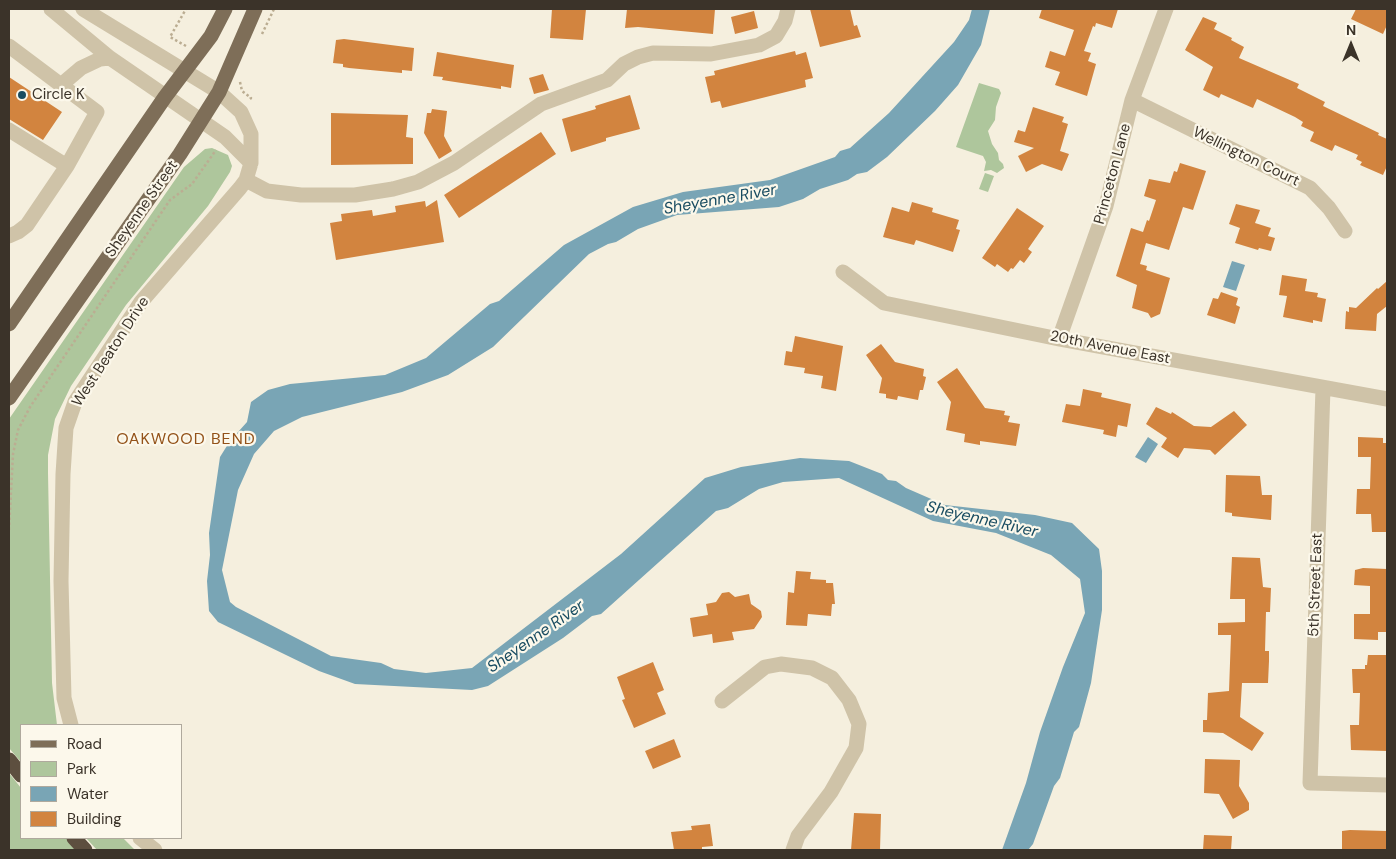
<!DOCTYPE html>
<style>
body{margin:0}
#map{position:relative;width:1396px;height:859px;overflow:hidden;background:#f5efde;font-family:"DM Sans",sans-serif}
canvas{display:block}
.frame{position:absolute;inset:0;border:10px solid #3b3329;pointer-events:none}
.legend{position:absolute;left:20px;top:724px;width:162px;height:115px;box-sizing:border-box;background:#fcf8eb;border:1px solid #afa99d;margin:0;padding:6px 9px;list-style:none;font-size:15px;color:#3b3329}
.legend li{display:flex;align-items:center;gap:10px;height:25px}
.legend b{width:25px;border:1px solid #afa99d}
.north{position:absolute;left:1326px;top:20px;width:50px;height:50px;-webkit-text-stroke:4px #fcf8eb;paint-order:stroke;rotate:0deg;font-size:14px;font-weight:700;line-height:20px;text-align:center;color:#3b3329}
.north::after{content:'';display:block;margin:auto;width:18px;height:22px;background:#3b3329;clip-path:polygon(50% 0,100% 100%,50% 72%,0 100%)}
</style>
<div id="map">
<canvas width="1396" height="859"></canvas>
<div class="frame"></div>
<ul class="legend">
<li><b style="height:6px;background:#7e6e58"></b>Road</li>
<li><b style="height:14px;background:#aec69c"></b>Park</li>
<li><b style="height:14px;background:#79a5b5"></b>Water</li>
<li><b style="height:14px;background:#d2843f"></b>Building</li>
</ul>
<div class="north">N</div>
</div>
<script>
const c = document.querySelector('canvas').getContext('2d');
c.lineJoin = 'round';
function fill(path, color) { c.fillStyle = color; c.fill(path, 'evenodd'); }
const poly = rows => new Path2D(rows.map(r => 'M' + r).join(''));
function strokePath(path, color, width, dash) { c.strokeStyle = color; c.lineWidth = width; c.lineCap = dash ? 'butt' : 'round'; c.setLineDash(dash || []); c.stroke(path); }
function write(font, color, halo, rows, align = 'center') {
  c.font = font + ' "DM Sans",sans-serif'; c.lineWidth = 4.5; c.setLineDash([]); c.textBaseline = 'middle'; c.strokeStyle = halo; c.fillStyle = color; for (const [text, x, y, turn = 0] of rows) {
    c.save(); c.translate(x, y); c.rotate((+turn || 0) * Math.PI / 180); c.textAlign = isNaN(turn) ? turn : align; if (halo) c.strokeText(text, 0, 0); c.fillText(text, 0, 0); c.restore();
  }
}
const green = poly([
 [979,83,999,89,1001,93,996,107,995,120,988,131,992,144,998,153,999,160,1003,164,1004,168,997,173,991,170,984,171,986,162,983,156,956,147],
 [212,148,228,155,232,166,230,172,208,206,126,305,71,386,55,419,48,455,48,473,52,683,57,725,21,725,21,762,9,748,9,419,184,167,205,149],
 [985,173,994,176,988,192,979,189],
 [9,773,21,788,21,838,66,838,77,850,9,850],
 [86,838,123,838,135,850,97,850]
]);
const water = poly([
 [972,9,990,9,981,45,958,85,935,111,887,157,867,172,857,174,848,180,820,189,803,199,779,207,677,215,638,229,616,242,608,244,589,254,493,347,448,375,402,392,302,417,274,431,254,454,238,490,222,570,230,602,236,607,331,656,381,663,394,669,426,673,472,668,621,554,705,478,741,467,800,458,849,461,882,474,888,480,896,481,906,488,945,505,1035,515,1072,523,1099,549,1102,571,1102,610,1091,683,1079,727,1074,732,1060,778,1054,786,1033,844,1028,850,1002,850,1026,783,1040,732,1063,667,1085,613,1080,579,1051,555,996,533,933,521,839,478,783,482,759,489,728,508,716,511,601,614,592,616,563,638,488,686,472,690,355,684,319,671,218,622,209,611,207,581,210,555,209,533,220,457,230,441,247,422,251,402,268,390,290,384,385,375,426,358,490,304,499,301,564,245,633,207,683,192,770,180,835,157,840,151,850,148,889,113,954,42,969,20],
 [1232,261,1245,265,1236,291,1223,287],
 [1148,437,1158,444,1146,463,1135,457]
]);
const building = poly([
 [552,9,586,9,583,40,550,38],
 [627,9,715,9,713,34,638,27,625,28],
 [810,9,850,9,854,26,857,25,861,37,820,47],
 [1042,9,1118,9,1112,28,1096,23,1095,27,1093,26,1084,51,1091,53,1088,61,1096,64,1087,96,1055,85,1060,72,1045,67,1050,51,1065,56,1074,30,1039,18],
 [1356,9,1387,9,1387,25,1383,34,1351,19],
 [754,11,758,28,735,34,731,17],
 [1203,17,1217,23,1214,29,1232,38,1231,40,1244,47,1239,58,1299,84,1297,88,1325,102,1323,106,1379,133,1378,135,1387,139,1387,166,1383,175,1360,165,1362,162,1356,159,1358,155,1335,145,1332,151,1310,141,1314,132,1301,126,1303,122,1295,117,1257,99,1253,108,1221,94,1219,98,1203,90,1213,67,1185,50],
 [344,39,414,48,412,71,402,70,402,73,349,68,343,67,343,64,333,63,336,40],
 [795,51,796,55,806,52,813,78,805,80,806,87,722,108,720,101,711,103,705,77,715,75,714,71],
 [437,52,514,65,511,88,501,86,501,89,442,80,443,77,433,76],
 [543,74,549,90,534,94,529,78],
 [9,77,62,112,43,140,9,119],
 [630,95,640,129,606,138,606,141,571,152,562,119,596,109,595,106],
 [1033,107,1064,117,1062,122,1068,124,1060,151,1069,154,1062,171,1042,164,1026,172,1018,156,1034,148,1014,142,1018,130,1025,132],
 [432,109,447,111,444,136,452,151,439,159,424,133,427,113,431,113],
 [331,113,408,115,406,137,413,138,413,164,331,165],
 [541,132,556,154,459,218,444,195],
 [1180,163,1206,171,1193,210,1183,207,1169,250,1146,243,1140,264,1147,266,1146,270,1170,278,1160,314,1151,318,1148,313,1132,308,1137,285,1116,276,1131,228,1143,232,1147,220,1149,221,1156,200,1144,196,1149,179,1170,183,1174,171,1177,172],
 [437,200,444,242,336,260,330,223,342,221,341,214,372,210,373,216,396,212,395,206,425,201,426,207],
 [912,202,933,208,932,212,959,220,956,229,960,230,953,252,916,240,914,245,883,237,892,207,909,212],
 [1236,204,1260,210,1255,223,1271,228,1268,236,1275,238,1271,251,1259,248,1258,250,1235,243,1240,228,1229,224],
 [1017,208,1044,226,1028,249,1032,252,1024,263,1020,260,1013,269,1011,268,1008,272,997,264,995,267,982,258],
 [1282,275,1307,279,1305,291,1318,293,1317,297,1326,299,1322,322,1313,320,1313,323,1283,317,1287,296,1279,295],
 [1387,281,1387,306,1377,314,1376,331,1345,329,1346,311,1349,312,1349,307,1356,308,1377,288,1378,289],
 [1221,292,1238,298,1236,305,1240,307,1235,324,1207,315,1213,298,1218,299],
 [795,336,843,346,836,391,821,388,823,376,804,373,805,368,784,365,786,351,792,352],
 [881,344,895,362,924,369,923,376,926,377,923,390,920,390,918,400,898,396,897,400,886,398,886,394,879,393,882,378,866,355],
 [957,368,985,408,1005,411,1004,415,1010,416,1008,422,1020,424,1016,446,980,441,980,445,964,442,965,434,946,430,951,402,937,382],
 [1083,389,1102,393,1101,397,1131,404,1127,427,1118,425,1116,437,1103,434,1104,430,1062,422,1066,404,1080,406],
 [1156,407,1171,414,1172,412,1194,426,1211,427,1234,411,1247,425,1215,455,1210,450,1184,448,1178,458,1161,447,1167,438,1146,424],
 [1358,437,1383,438,1383,443,1387,443,1387,532,1372,532,1371,514,1356,514,1357,489,1370,489,1371,457,1358,457],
 [1226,475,1260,476,1262,495,1272,495,1271,520,1232,516,1232,513,1225,512],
 [1232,557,1260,558,1263,587,1271,588,1270,612,1266,612,1265,651,1269,651,1269,661,1268,683,1242,683,1240,717,1264,733,1252,751,1223,733,1203,732,1203,720,1207,720,1208,693,1229,691,1231,635,1218,635,1218,623,1245,622,1245,599,1230,599],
 [1363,568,1387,569,1387,632,1378,632,1378,640,1354,639,1354,614,1370,614,1370,586,1354,585,1355,570],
 [796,571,811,572,810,579,826,580,826,583,833,583,835,604,832,604,831,616,808,614,807,626,786,625,788,592,794,593],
 [729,592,735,597,749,594,751,604,761,611,762,617,754,629,732,632,734,640,713,643,712,634,693,637,690,618,708,615,706,604,716,602,722,593],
 [1368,655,1387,655,1387,751,1351,750,1350,725,1359,725,1360,693,1353,693,1352,669,1365,669,1365,665,1367,665],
 [653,662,664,690,657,693,666,714,634,728,622,700,625,699,617,677],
 [674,739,681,757,653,769,645,751],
 [1205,759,1240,760,1239,786,1249,803,1249,810,1233,819,1219,794,1204,793],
 [854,813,881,814,880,850,851,850],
 [710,824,713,846,702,847,702,850,674,850,671,832,692,830,691,826],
 [1350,830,1387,831,1387,850,1342,850,1342,831],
 [1204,835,1232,836,1231,850,1203,850]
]);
const path = poly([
 [262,34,274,9],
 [186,46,170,37,186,9],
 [240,82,242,91,251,98,250,99],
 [9,530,13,454,18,430,30,407,170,200,192,184,216,150]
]);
const minor = poly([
 [51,9,110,58,225,137,251,163,251,134,241,112,219,92,83,9],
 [9,46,97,112,67,166,9,130],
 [61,85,81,68,100,59,110,58],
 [1132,100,1310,188,1329,208,1345,231],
 [246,180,267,191,301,195,355,195,393,189,418,182,454,163,541,104,607,80,624,64,638,57,653,53,711,54,759,45,776,36,785,21,788,9],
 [9,236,18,232,27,225,67,166],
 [843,272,884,303,1059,339,1387,399],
 [1059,339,1106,206,1132,100,1166,9],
 [1323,388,1310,783,1387,785],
 [722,701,765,667,781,664,812,668,832,678,849,700,859,724,856,748,831,792,798,836,793,850],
 [71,725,64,698,61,581,63,474,66,428,75,402,141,302,240,188,246,180,251,163],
 [140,838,155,850]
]);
const major = poly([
 [9,324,165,97,211,36,225,9],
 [9,398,180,154,219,92,255,9]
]);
const highway = poly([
 [9,760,21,775],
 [74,838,85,850]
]);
const markers = [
 [22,95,5,"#194c61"]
];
const poiNames = [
 ["Circle K",32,95]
];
const streetNames = [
 ["Wellington Court",1246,157,26],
 ["Princeton Lane",1113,174,-75],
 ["Sheyenne Street",142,209,-55],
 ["20th Avenue East",1110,348,11],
 ["West Beaton Drive",111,352,-57],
 ["5th Street East",1316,585,-88]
];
const waterNames = [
 ["Sheyenne River",720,200,-10],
 ["Sheyenne River",982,520,13],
 ["Sheyenne River",536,637,-35]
];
const neighbourhoodNames = [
 ["OAKWOOD BEND",186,440]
];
fill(green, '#aec69c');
fill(water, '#79a5b5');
fill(building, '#d2843f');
strokePath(path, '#bbad92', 2.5, [2.5, 2.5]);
strokePath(minor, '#cfc3a8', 15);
strokePath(major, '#7e6e58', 15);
strokePath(highway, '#5d4f3f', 15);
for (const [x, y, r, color] of markers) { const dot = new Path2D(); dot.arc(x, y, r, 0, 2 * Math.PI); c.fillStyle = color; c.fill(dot); strokePath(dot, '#fcf8eb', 2); }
write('15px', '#3b3329', '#fcf8eb', poiNames, 'left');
write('15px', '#3b3329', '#fcf8eb', streetNames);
write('italic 16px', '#194c61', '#fcf8eb', waterNames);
c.letterSpacing = '1px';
write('16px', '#935219', '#fcf8eb', neighbourhoodNames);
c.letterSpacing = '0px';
</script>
